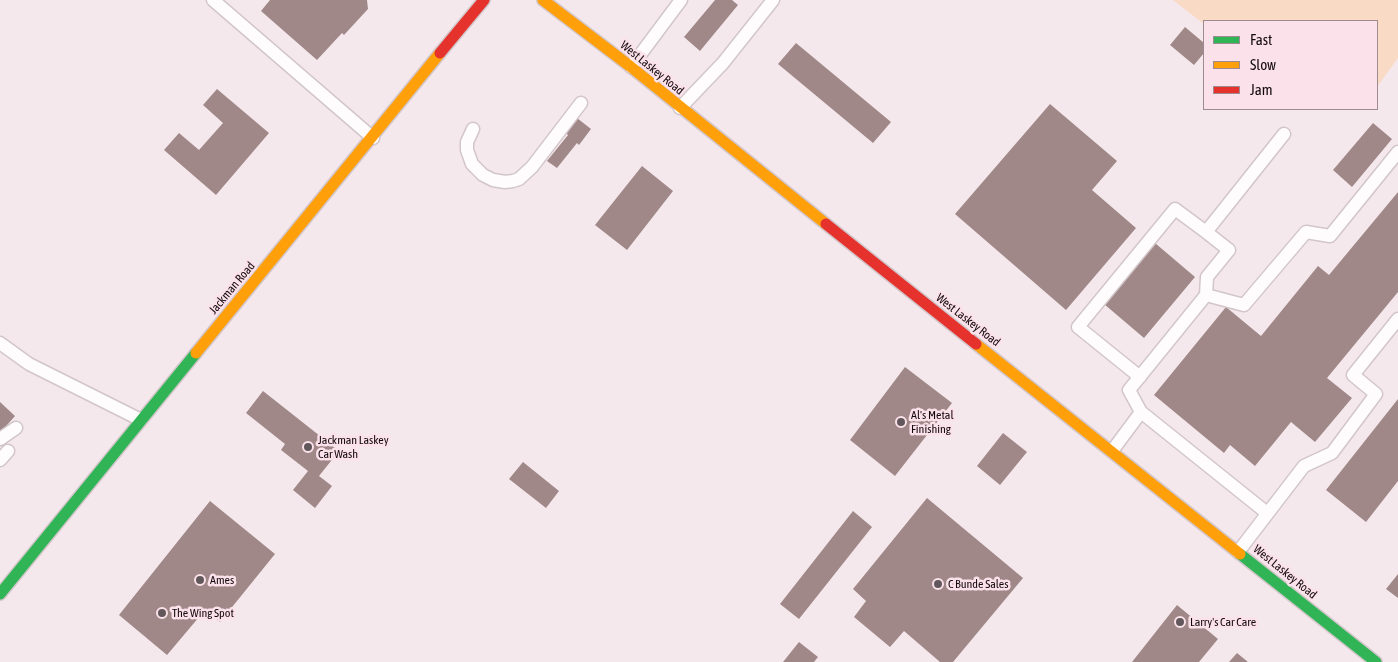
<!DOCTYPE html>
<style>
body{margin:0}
#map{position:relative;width:1398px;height:662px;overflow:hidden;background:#f5e8ec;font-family:"Asap Condensed",sans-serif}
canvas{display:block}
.legend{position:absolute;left:1203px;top:20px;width:175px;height:90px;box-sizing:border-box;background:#fbe2ea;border:1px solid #9e8b92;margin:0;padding:6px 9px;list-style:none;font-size:15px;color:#13090d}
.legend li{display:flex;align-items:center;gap:10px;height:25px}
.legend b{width:25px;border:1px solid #9e8b92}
</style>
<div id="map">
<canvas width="1398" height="662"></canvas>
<ul class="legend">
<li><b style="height:6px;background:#30b455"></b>Fast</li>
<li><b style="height:6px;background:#ff9f0a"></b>Slow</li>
<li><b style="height:6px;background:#e5322d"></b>Jam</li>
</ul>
</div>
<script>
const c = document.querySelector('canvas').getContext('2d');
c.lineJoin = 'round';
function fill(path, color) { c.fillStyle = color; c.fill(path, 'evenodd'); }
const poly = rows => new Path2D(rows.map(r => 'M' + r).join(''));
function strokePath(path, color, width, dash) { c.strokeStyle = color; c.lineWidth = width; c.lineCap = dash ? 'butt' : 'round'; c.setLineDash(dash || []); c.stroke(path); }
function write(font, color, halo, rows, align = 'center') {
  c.font = font + ' "Asap Condensed",sans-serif'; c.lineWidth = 5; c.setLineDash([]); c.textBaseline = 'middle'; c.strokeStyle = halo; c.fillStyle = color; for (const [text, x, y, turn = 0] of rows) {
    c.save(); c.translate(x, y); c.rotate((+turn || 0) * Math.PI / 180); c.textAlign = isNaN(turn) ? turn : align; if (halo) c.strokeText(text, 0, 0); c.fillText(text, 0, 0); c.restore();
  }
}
const green = poly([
 [1173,0,1398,0,1398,58,1377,87,1377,21,1204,21,1204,24]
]);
const building = poly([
 [270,0,367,0,368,9,344,35,342,33,317,60,261,11],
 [715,0,732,0,738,5,700,51,684,37],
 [1185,27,1204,43,1204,53,1194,65,1170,45],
 [796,43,891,122,873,143,778,64],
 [217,89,269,133,216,195,164,150,179,133,199,150,223,123,203,105],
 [1050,104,1117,161,1092,190,1136,228,1066,310,955,214],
 [577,118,591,129,579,145,577,143,557,168,547,161,568,135,566,133],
 [1373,123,1392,139,1352,187,1333,170],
 [642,166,673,191,627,250,595,225],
 [1398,192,1398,292,1327,378,1352,398,1315,442,1291,422,1255,466,1230,445,1224,453,1154,395,1226,307,1261,336,1318,266,1329,275],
 [1155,243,1195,277,1144,338,1104,304],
 [905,367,952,403,895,476,850,440],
 [263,391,339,451,319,476,332,486,315,508,293,490,308,471,281,450,285,444,246,413],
 [1398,399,1398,481,1366,522,1326,490],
 [0,402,15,416,0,433],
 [1003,433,1027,452,1000,485,977,466],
 [523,462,559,491,546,508,509,479],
 [927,498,1023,578,953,662,940,662,904,631,890,647,854,617,866,601,853,589],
 [210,501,275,554,220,622,205,610,167,655,119,615],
 [853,511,872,527,799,619,780,604],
 [1398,574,1398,598,1386,589],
 [1177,605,1218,639,1199,662,1132,662],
 [799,642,818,657,814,662,783,662],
 [1237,653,1248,662,1229,662]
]);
const lane = poly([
 [213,0,373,138],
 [631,67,681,0],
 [680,108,723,63,773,0],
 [473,129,467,142,467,150,472,164,483,175,493,180,505,182,513,181,519,179,532,167,581,103],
 [1206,295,1244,305,1306,232,1330,236,1398,152],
 [0,343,29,364,141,420],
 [1140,377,1078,327,1175,209,1206,232],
 [1141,412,1129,390,1206,295,1207,277,1229,250,1206,232,1284,134],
 [0,439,16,428],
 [1112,451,1141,412,1267,513],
 [0,460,8,451],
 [1238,552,1304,466,1332,453,1376,394,1353,375,1398,319]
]);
const fast = poly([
 [1240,554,1376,662],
 [0,594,196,353]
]);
const slow = poly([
 [543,0,631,67,826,224],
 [976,344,1240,554],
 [196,353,440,53]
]);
const jam = poly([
 [440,53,484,0],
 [826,224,976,344]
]);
const markers = [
 [901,422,5,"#62575b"],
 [308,447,5,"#62575b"],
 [200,580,5,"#62575b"],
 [938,584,5,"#62575b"],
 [162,613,5,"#62575b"],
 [1180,622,5,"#62575b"]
];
const streetNames = [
 ["West Laskey Road",652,68,39],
 ["Jackman Road",232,288,-50],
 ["West Laskey Road",968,320,38],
 ["West Laskey Road",1285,572,39]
];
const poiNames = [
 ["Al's Metal",911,415],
 ["Finishing",911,429],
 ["Jackman Laskey",318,440],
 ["Car Wash",318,454],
 ["Ames",210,580],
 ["C Bunde Sales",948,584],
 ["The Wing Spot",172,613],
 ["Larry's Car Care",1190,622]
];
fill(green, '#f8dac5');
fill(building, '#a08888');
strokePath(lane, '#d2c6ca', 15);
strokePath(fast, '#d2c6ca', 14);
strokePath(slow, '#d2c6ca', 14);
strokePath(jam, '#d2c6ca', 14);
strokePath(lane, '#fefcfc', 12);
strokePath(fast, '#30b455', 11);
strokePath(slow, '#ff9f0a', 11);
strokePath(jam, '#e5322d', 11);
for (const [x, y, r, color] of markers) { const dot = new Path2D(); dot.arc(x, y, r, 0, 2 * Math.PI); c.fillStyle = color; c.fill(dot); strokePath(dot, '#fbe2ea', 2); }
write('12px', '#13090d', '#fbe2ea', streetNames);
write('12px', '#13090d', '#fbe2ea', poiNames, 'left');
</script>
